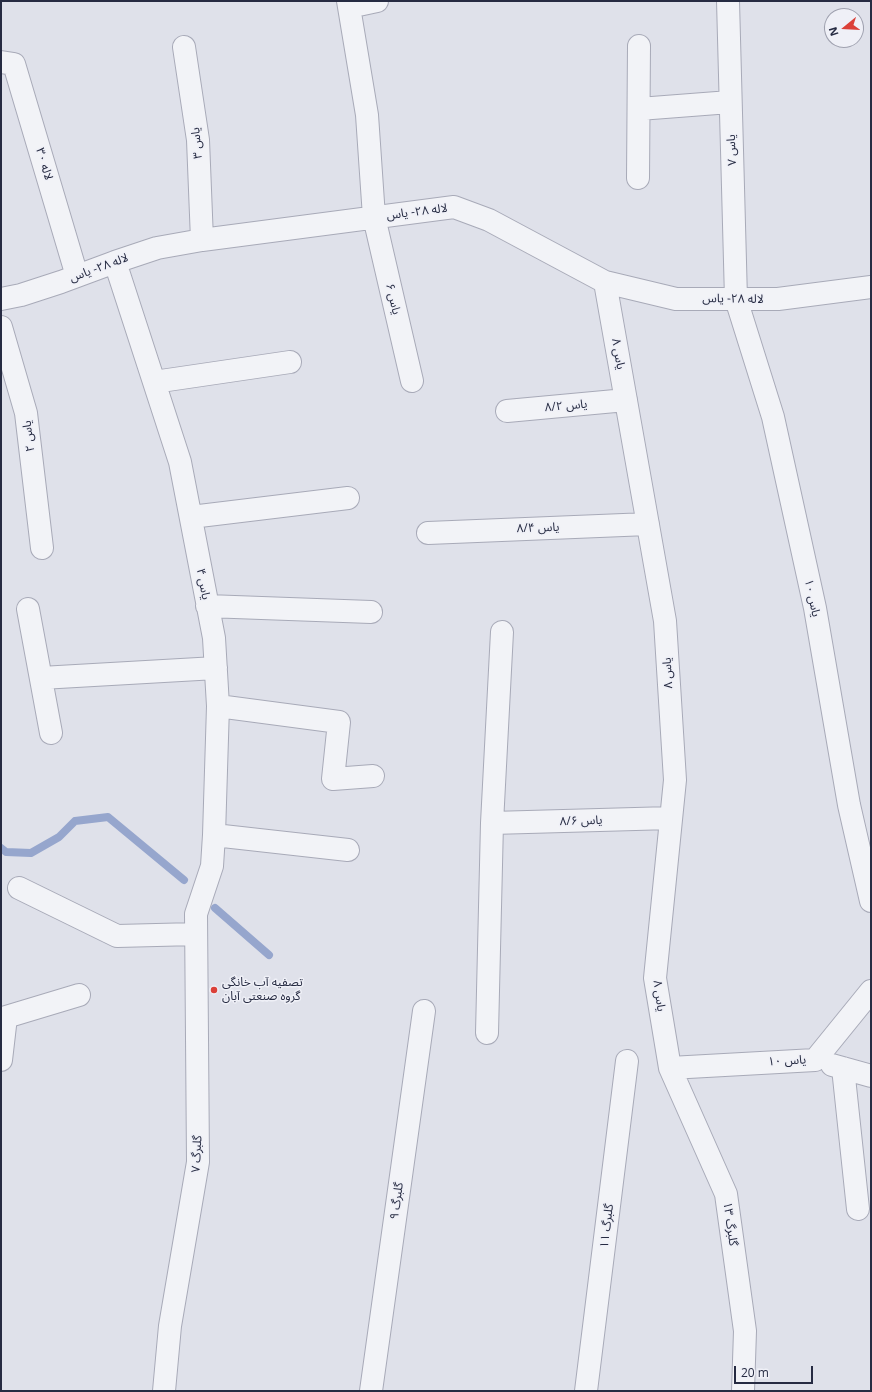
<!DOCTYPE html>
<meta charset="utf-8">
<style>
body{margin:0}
#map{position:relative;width:872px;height:1392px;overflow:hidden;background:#dfe1ea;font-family:"Open Sans",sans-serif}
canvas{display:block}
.frame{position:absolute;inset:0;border:2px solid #262b42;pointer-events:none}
.north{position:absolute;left:824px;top:8px;width:40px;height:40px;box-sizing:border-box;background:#eff0f7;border:1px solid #9fa1af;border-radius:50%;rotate:252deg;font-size:11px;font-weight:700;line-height:16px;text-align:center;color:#262b42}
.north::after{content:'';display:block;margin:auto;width:14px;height:18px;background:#db4038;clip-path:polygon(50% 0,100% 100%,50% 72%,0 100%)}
.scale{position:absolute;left:734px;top:1366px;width:79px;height:18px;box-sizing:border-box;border:2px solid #262b42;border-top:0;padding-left:5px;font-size:12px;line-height:14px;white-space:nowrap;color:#262b42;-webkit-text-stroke:3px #eff0f7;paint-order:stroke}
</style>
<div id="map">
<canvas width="872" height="1392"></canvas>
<div class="frame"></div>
<div class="north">N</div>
<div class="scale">20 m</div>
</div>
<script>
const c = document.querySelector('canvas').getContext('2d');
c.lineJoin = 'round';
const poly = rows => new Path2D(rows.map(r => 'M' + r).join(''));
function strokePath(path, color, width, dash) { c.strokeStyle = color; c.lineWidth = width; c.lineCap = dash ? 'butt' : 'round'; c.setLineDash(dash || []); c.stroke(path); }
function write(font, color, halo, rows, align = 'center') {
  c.font = font + ' "Open Sans","Noto Sans Arabic",sans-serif'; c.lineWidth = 3; c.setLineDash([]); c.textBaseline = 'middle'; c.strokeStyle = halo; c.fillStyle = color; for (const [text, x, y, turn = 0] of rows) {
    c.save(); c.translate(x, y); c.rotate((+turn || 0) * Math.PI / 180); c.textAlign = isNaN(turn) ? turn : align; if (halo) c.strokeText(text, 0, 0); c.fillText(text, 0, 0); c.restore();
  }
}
const stream = poly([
 [1,848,6,852,31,853,59,837,75,821,108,817,184,880],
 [215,908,269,955]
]);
const street = poly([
 [348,1,367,115,374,217,412,381],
 [728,1,736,299,773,417,815,608,849,805,871,901],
 [349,7,377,1],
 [184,47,198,140,202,240],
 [1,62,14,64,77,276],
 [639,109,730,102],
 [638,178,639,46],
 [115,262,180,462,214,638,218,706,214,835,212,866,196,914,198,1162,170,1326,164,1391],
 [605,282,665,621,675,780,655,978,670,1068,726,1194,745,1331,743,1391],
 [1,299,21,295,61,282,115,262,157,248,202,240,454,207,489,220,605,282,676,299,778,299,871,287],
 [1,327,26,413,42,548],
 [154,382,290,362],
 [507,411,626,400],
 [191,517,348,498],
 [428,533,648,524],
 [207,606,371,612],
 [28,609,51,733],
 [41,678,216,668],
 [218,706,339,722,333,779,373,776],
 [492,823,671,818],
 [214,835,348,850],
 [19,888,117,936,196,934],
 [487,1033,492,823,502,632],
 [1,1060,6,1017,79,995],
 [832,1065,871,1076],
 [670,1068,815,1060,871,991],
 [843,1068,858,1209],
 [371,1391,424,1011],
 [586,1391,627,1061]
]);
const markers = [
 [214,990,4,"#db4038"]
];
const streetNames = [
 ["یاس ۳",197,143,-95],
 ["یاس ۷",732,150,-92],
 ["لاله ۳۰",44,164,73],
 ["لاله ۲۸- یاس",417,212,-7],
 ["لاله ۲۸- یاس",99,268,-20],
 ["یاس ۶",393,299,77],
 ["لاله ۲۸- یاس",733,299,1],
 ["یاس ۸",618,354,80],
 ["یاس ۸/۲",566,406,-5],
 ["یاس ۲",29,436,-97],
 ["یاس ۸/۴",538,528,-2],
 ["یاس ۴",203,584,79],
 ["یاس ۱۰",812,598,78],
 ["یاس ۸",668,673,-93],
 ["یاس ۸/۶",581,821,-2],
 ["یاس ۸",659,996,82],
 ["یاس ۱۰",787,1061,-3],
 ["گلبرگ ۷",197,1154,-87],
 ["گلبرگ ۹",397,1201,-82],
 ["گلبرگ ۱۳",730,1224,82],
 ["گلبرگ ۱۱",607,1226,-83]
];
const poiNames = [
 ["تصفیه آب خانگی",222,983],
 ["گروه صنعتی آبان",222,997]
];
strokePath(stream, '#96a6cd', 8);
strokePath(street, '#a8aab8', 24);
strokePath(street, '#f2f3f7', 22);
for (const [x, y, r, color] of markers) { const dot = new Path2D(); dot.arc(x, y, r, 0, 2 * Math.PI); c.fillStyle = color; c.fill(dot); strokePath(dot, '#eff0f7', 1.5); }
write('12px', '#262b42', '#eff0f7', streetNames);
write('12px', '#262b42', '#eff0f7', poiNames, 'left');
</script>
